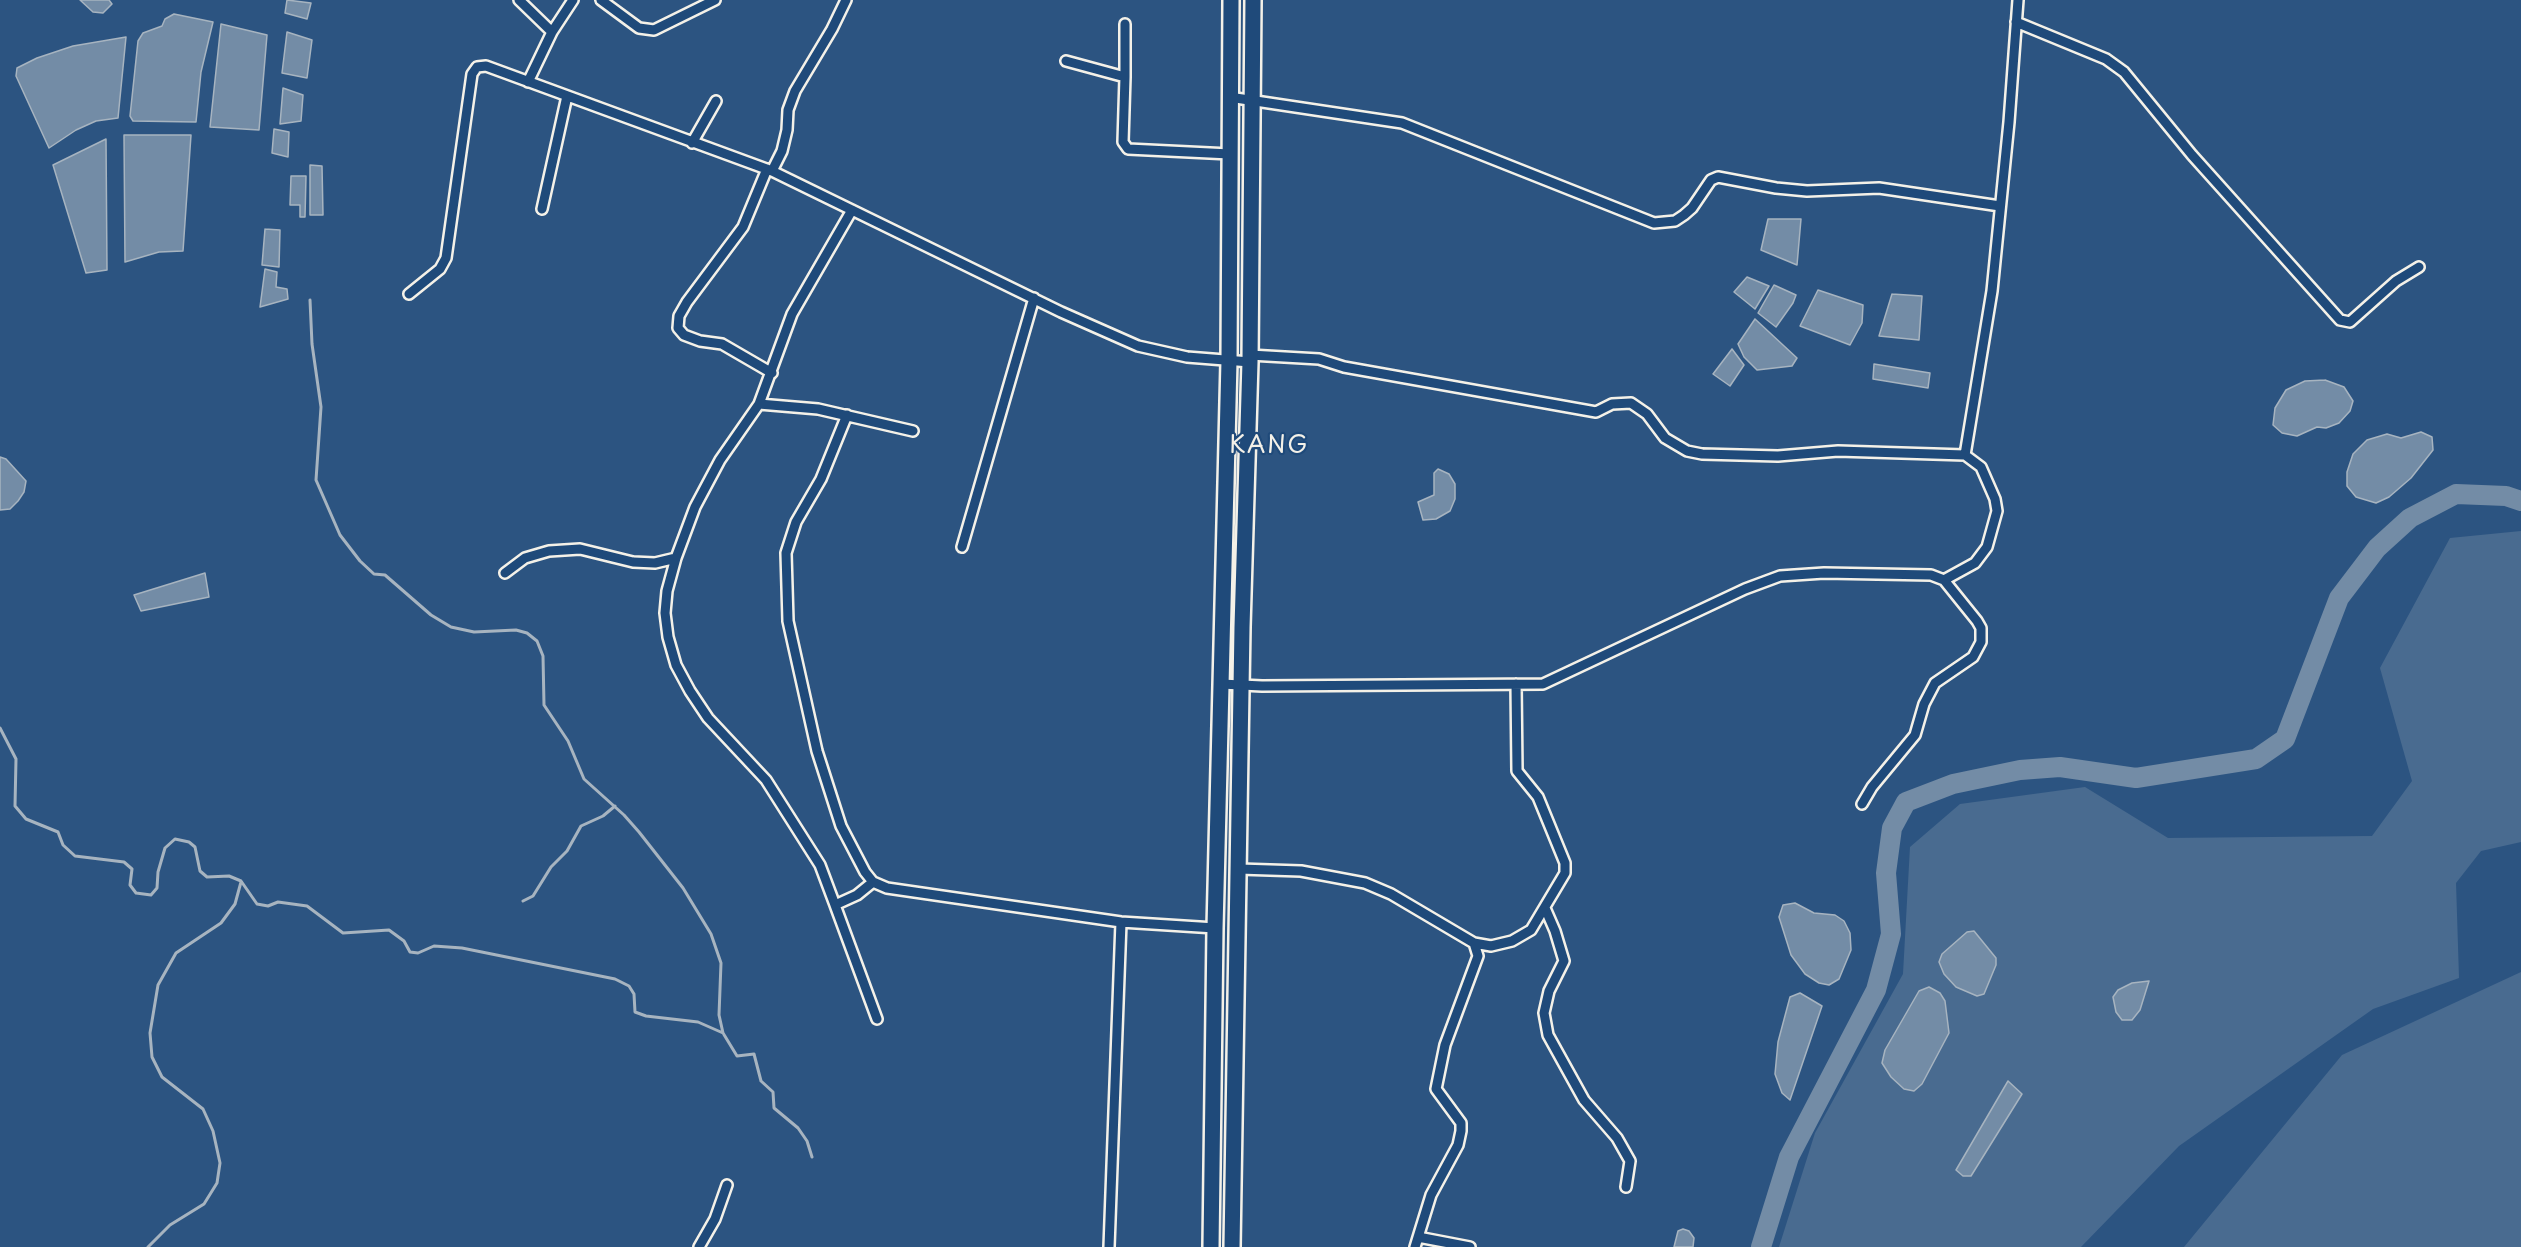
<!DOCTYPE html>
<style>
body{margin:0}
canvas{display:block;background:#2c5481}
</style>
<canvas width="2521" height="1247"></canvas>
<script>
const c = document.querySelector('canvas').getContext('2d');
c.lineJoin = 'round';
function fill(path, color) { c.fillStyle = color; c.fill(path, 'evenodd'); }
const poly = rows => new Path2D(rows.map(r => 'M' + r).join(''));
function strokePath(path, color, width, dash) { c.strokeStyle = color; c.lineWidth = width; c.lineCap = dash ? 'butt' : 'round'; c.setLineDash(dash || []); c.stroke(path); }
function write(font, color, halo, rows, align = 'center') {
  c.font = font + ' "Playpen Sans",sans-serif'; c.lineWidth = 4.5; c.setLineDash([]); c.textBaseline = 'middle'; c.strokeStyle = halo; c.fillStyle = color; for (const [text, x, y, turn = 0] of rows) {
    c.save(); c.translate(x, y); c.rotate((+turn || 0) * Math.PI / 180); c.textAlign = isNaN(turn) ? turn : align; if (halo) c.strokeText(text, 0, 0); c.fillText(text, 0, 0); c.restore();
  }
}
const green = poly([
 [2521,531,2521,842,2481,851,2456,883,2459,978,2373,1009,2179,1146,2081,1247,1779,1247,1815,1133,1903,974,1910,847,1960,804,2085,787,2168,838,2372,836,2412,781,2380,668,2450,538],
 [2521,972,2521,1247,2184,1247,2342,1055]
]);
const water = poly([
 [80,0,109,0,112,4,103,13,93,12,80,0],
 [287,0,311,3,307,19,285,13,287,0],
 [174,14,213,22,201,72,196,122,133,121,130,116,138,41,143,33,162,26,165,19,174,14],
 [221,24,267,35,259,130,210,127,221,24],
 [287,32,312,40,307,78,282,73,287,32],
 [126,37,118,118,96,121,76,130,49,148,16,76,17,68,37,58,73,46,126,37],
 [283,88,303,95,301,121,280,124,283,88],
 [274,129,289,132,288,157,272,153,274,129],
 [124,135,191,135,183,251,159,252,125,262,124,135],
 [106,139,107,270,86,273,53,165,106,139],
 [310,165,322,166,323,215,310,215,310,165],
 [291,176,306,176,305,217,300,217,300,205,290,205,291,176],
 [1768,219,1801,219,1797,265,1761,250,1768,219],
 [265,229,280,230,279,267,262,265,265,229],
 [265,269,277,272,276,287,287,289,288,299,260,307,265,269],
 [1747,277,1769,286,1755,309,1734,292,1747,277],
 [1774,285,1796,295,1793,303,1776,327,1758,313,1774,285],
 [1818,290,1863,305,1862,323,1850,345,1800,326,1818,290],
 [1892,294,1922,296,1919,340,1879,336,1892,294],
 [1755,319,1797,358,1792,366,1757,370,1744,357,1738,344,1755,319],
 [1732,349,1744,365,1730,386,1713,374,1732,349],
 [1874,364,1930,373,1928,388,1873,379,1874,364],
 [2325,380,2344,387,2353,401,2350,411,2339,423,2326,428,2317,427,2297,436,2282,433,2273,425,2275,408,2286,390,2305,381,2325,380],
 [2421,432,2432,437,2433,450,2411,478,2389,497,2376,503,2356,497,2347,486,2347,472,2353,454,2367,440,2387,434,2401,438,2421,432],
 [0,457,6,459,26,481,24,492,18,501,10,509,0,510,0,457],
 [1438,469,1449,474,1455,484,1455,499,1450,511,1436,519,1423,520,1418,502,1434,495,1434,473,1438,469],
 [205,573,209,597,141,611,134,595,205,573],
 [1795,903,1814,913,1835,915,1844,921,1850,933,1851,950,1839,979,1829,985,1819,983,1805,974,1791,955,1779,917,1783,905,1795,903],
 [1974,931,1996,958,1996,965,1984,994,1977,996,1956,987,1944,974,1939,962,1942,954,1967,932,1974,931],
 [2149,981,2140,1010,2132,1020,2122,1020,2116,1012,2113,997,2118,990,2132,983,2149,981],
 [1929,987,1940,993,1945,1001,1949,1033,1922,1084,1914,1091,1904,1089,1891,1077,1882,1063,1885,1050,1919,991,1929,987],
 [1800,993,1822,1006,1790,1100,1782,1093,1775,1074,1778,1042,1790,997,1800,993],
 [2008,1081,2022,1094,1971,1176,1963,1176,1956,1170,2008,1081],
 [1683,1229,1689,1231,1694,1238,1693,1247,1674,1247,1678,1231,1683,1229]
]);
const stream = poly([
 [310,300,312,344,321,407,316,480,340,535,360,561,374,574,385,575,431,615,451,627,474,632,516,630,527,633,537,641,543,656,544,705,568,741,584,779,624,815,639,832,683,888,711,934,721,963,719,1015,723,1033],
 [0,728,16,759,15,806,26,819,58,832,63,845,75,856,124,862,132,869,130,885,136,893,151,895,157,888,158,872,165,848,175,839,189,842,195,847,200,871,207,877,229,876,241,881,257,904,268,906,278,902,307,906,343,933,389,930,404,941,410,952,418,953,434,946,462,948,615,979,629,986,634,994,635,1012,646,1016,698,1022,723,1033,737,1056,754,1054,761,1081,773,1092,774,1108,798,1128,807,1141,812,1157],
 [523,901,533,896,551,867,567,851,581,826,603,816,615,806],
 [148,1247,170,1225,204,1204,217,1183,220,1163,213,1131,203,1109,162,1077,152,1057,150,1033,158,985,176,953,221,923,235,904,241,882]
]);
const river = poly([
 [1761,1247,1789,1157,1876,990,1891,934,1886,873,1892,828,1906,802,1953,784,2020,770,2060,767,2136,778,2256,759,2285,739,2339,598,2377,548,2410,518,2456,494,2506,496,2521,501]
]);
const minor = poly([
 [519,0,552,32],
 [601,0,639,28,654,30,715,0],
 [2016,22,2106,59,2124,72,2192,155,2340,320,2350,322,2396,281,2419,267],
 [1066,61,1125,77,1123,142,1128,149,1230,154],
 [1125,77,1125,24],
 [528,82,552,32,573,0],
 [1229,97,1402,123,1654,223,1675,221,1684,215,1692,208,1711,180,1718,177,1776,188,1807,191,1879,188,2000,206],
 [692,143,716,101],
 [767,169,743,227,687,302,679,316,678,328,684,335,700,341,722,344,772,373],
 [772,171,782,151,787,130,788,110,795,91,832,29,846,0],
 [542,209,567,96],
 [852,210,792,314,759,404,720,460,695,507,676,558,667,591,665,613,668,637,676,665,690,691,708,718,766,780,820,865,835,905,857,895,873,882],
 [409,294,440,269,446,258,472,74,477,67,486,66,772,171,1061,312,1138,346,1187,357,1250,362],
 [1250,355,1319,359,1344,367,1596,412,1612,404,1631,403,1647,414,1665,438,1687,451,1702,454,1778,456,1838,451,1965,455],
 [759,404,818,409,913,431],
 [847,415,821,479,796,522,786,553,788,621,817,751,841,826,865,872,873,882,887,888,1121,922,1215,928],
 [962,547,1034,298],
 [505,573,525,558,549,551,580,549,633,562,655,563,676,558],
 [1944,580,1975,563,1987,547,1997,511,1995,499,1981,467,1965,455,1992,291,2009,122,2018,0],
 [1221,684,1262,686,1543,684,1745,589,1780,576,1824,573,1931,575,1944,580,1977,621,1981,628,1981,642,1973,657,1935,683,1924,704,1915,735,1872,787,1862,804],
 [1239,869,1301,871,1365,883,1391,894,1474,943,1491,946,1512,941,1531,930,1565,873,1565,863,1538,797,1517,771,1516,684],
 [835,905,877,1019],
 [1545,908,1555,931,1564,961,1549,991,1544,1013,1548,1035,1584,1100,1617,1138,1630,1161,1626,1187],
 [1418,1237,1470,1247],
 [699,1247,715,1219,727,1185],
 [1109,1247,1121,922],
 [1415,1247,1431,1195,1458,1145,1461,1131,1461,1123,1436,1089,1445,1045,1478,956,1474,943]
]);
const trunk = poly([
 [1211,1247,1215,928,1229,361,1231,0],
 [1232,1247,1242,627,1250,362,1253,0]
]);
const quarterNames = [
 ["KANG",1269,446]
];
fill(green, '#496b90');
fill(water, '#738ca6');
strokePath(water, '#a7b4c0', 1.5);
strokePath(stream, '#a7b4c0', 3);
strokePath(river, '#738ca6', 20);
strokePath(minor, '#f4f1e8', 14);
strokePath(trunk, '#f4f1e8', 20);
strokePath(minor, '#1f4a7a', 9);
strokePath(trunk, '#1f4a7a', 15);
c.letterSpacing = '1.5px';
write('24px', '#f4f1e8', '#1f4a7a', quarterNames);
c.letterSpacing = '0px';
</script>
